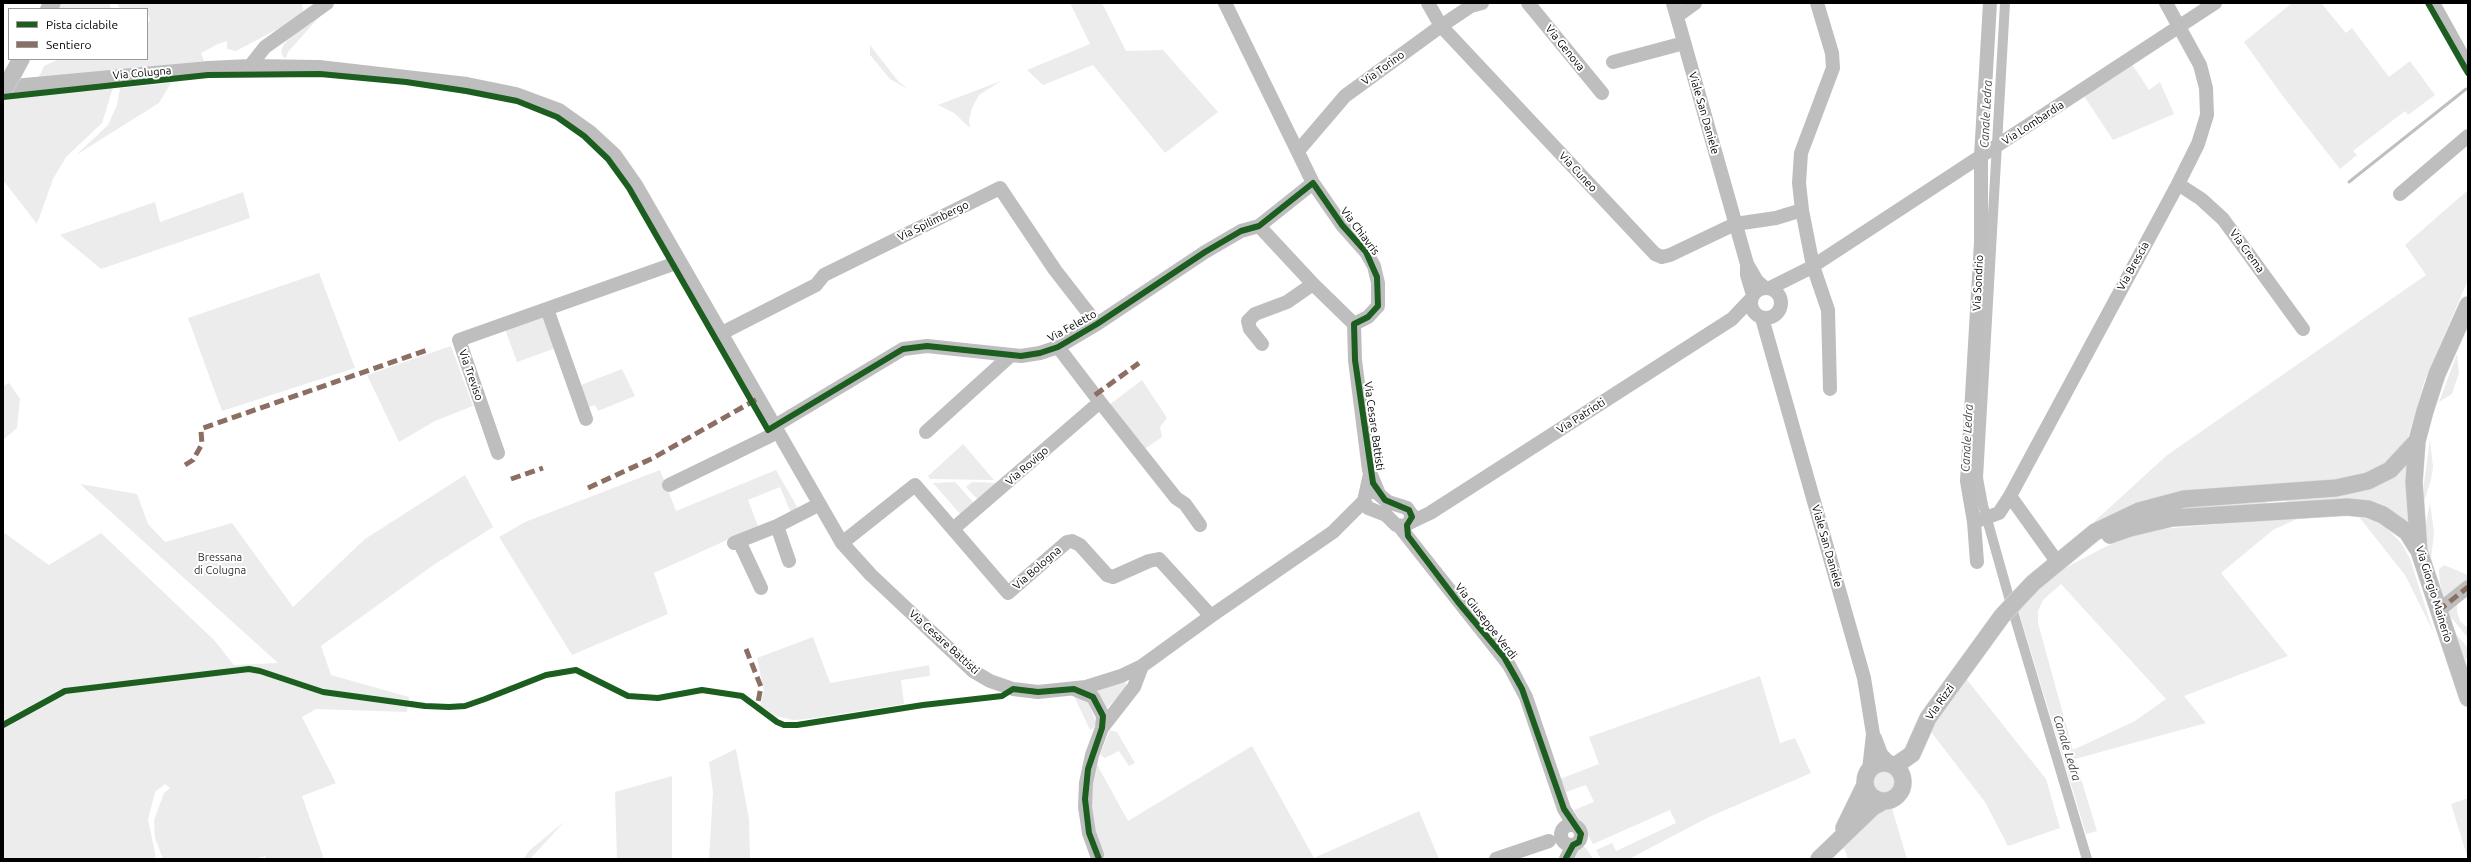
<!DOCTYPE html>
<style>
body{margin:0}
#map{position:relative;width:2471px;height:862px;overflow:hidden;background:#fff;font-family:Ubuntu,sans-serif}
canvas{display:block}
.frame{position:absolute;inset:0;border:4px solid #000;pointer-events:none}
.legend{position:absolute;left:8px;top:8px;width:140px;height:52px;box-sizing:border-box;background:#fff;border:1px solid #999;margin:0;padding:5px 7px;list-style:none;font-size:12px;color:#000}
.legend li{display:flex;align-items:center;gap:8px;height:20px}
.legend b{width:20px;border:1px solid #999}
</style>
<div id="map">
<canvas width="2471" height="862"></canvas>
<div class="frame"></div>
<ul class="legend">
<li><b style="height:5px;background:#1b5e20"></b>Pista ciclabile</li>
<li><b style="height:5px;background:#8d6e63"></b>Sentiero</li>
</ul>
</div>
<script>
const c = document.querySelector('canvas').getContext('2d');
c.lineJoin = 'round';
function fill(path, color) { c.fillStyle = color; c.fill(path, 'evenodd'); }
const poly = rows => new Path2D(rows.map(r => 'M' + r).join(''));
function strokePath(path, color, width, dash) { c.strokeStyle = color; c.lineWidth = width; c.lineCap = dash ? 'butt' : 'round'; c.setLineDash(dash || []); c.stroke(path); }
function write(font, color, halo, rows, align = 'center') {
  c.font = font + ' Ubuntu,sans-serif'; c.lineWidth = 4; c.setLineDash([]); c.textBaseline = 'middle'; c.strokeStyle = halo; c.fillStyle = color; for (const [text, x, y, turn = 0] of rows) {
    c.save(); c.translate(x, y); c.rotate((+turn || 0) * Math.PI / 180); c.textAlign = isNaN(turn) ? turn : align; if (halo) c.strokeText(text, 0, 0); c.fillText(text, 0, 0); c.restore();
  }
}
const green = poly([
 [56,3,109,3,111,9,52,9],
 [117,3,302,3,304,15,236,51,227,49,227,41,218,44,201,53,204,61,38,79,44,66,59,59,147,59,147,22,150,21,147,9,120,9],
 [1070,3,1102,3,1126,51,1163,50,1218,112,1165,153,1093,65,1043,85,1027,70,1090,44],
 [2292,3,2321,3,2346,33,2352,28,2389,77,2410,61,2435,95,2408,115,2405,111,2353,151,2357,155,2340,169,2282,95,2244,42],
 [321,15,288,52,286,58,283,57,281,51,284,44,300,27],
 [870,45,898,81,908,89,890,79,870,55],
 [2132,64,2149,90,2160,82,2174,114,2113,140,2084,96],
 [1001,81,979,95,972,108,969,121,970,128,954,113,938,105],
 [171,83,159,103,76,155,108,125,117,105,120,88],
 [113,88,102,123,66,157,53,179,37,224,3,180,3,101,4,99],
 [2468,190,2468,280,2424,382,2406,445,2378,470,2348,479,2205,490,2073,541,2166,456,2426,275,2405,245],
 [243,192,250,218,101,269,60,235,155,202,160,222],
 [319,273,355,368,222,411,188,318],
 [544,314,556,348,517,362,505,329],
 [451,346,473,406,435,421,399,442,367,375],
 [2457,354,2459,373,2452,394,2439,402],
 [622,369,635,396,598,411,595,405,589,407,581,385],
 [1142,380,1167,418,1160,427,1162,437,1143,450,1109,405],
 [9,383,20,399,17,428,3,440,3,386],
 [2430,440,2433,467,2431,480,2424,501,2424,483],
 [963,444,994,480,930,479,928,476],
 [2410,460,2410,529,2403,521,2287,506,2286,496],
 [660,470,676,511,776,470,800,512,791,513,780,487,748,500,758,526,654,573,668,614,572,655,499,537,525,522],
 [465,475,493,527,432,566,321,646,331,675,409,697,407,712,316,709,302,717,336,783,302,796,324,859,267,859,265,856,255,859,163,859,155,838,154,820,164,793,170,788,165,784,155,792,148,820,156,857,151,859,3,859,3,532,49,565,101,533,214,640,234,665,278,663,80,484,137,494,148,524,165,542,232,523,293,607,365,539],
 [955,482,974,503,961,515,933,483],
 [972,482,997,483,978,500,966,487],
 [2267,499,2267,506,2151,512,2164,508],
 [2430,503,2434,532,2431,560,2433,577,2425,528],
 [2359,517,2375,520,2385,526,2402,544,2410,559,2433,631,2405,575],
 [2299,518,2273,530,2221,573,2288,656,2184,696,2206,723,2075,759,2097,831,2086,834,2018,609,2026,598,2063,569,2107,546,2148,530],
 [2061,584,2166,699,2135,721,2073,750,2038,623,2038,611,2043,600],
 [2444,565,2468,575,2468,580,2443,603,2439,574,2439,569],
 [2457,602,2457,612,2460,621,2468,628,2468,638,2449,615,2449,610],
 [2448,625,2468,648,2468,656,2463,664],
 [813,637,830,683,929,665,930,676,901,680,904,704,808,719,793,720,775,716,760,706,764,691,757,658],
 [1760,676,1780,743,1795,738,1811,773,1709,817,1629,859,1601,859,1596,850,1612,843,1616,851,1676,823,1670,810,1593,844,1574,810,1594,802,1586,785,1566,792,1560,779,1599,764,1589,737],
 [1964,676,2046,779,2060,828,2008,846,1985,802,1928,728],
 [1125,682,1128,686,1105,710,1095,692],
 [1074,696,1088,701,1096,723,1094,728,1090,730],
 [1110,730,1117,732,1135,763,1129,766,1119,751,1105,758,1100,755],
 [1252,746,1314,858,1419,811,1439,859,1104,859,1091,815,1094,759,1128,821],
 [736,749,749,819,750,859,709,859,713,792,709,762],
 '1871 782a13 13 0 1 1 26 0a13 13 0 1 1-26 0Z',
 [672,776,672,859,617,859,615,792],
 [2468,798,2468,859,2451,804],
 [1891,805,1907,859,1848,859,1845,850,1839,844,1874,813],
 [565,821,530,859,523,859,530,850],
 [1582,846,1586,848,1593,859,1570,859,1578,847]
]);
const stream = poly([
 [2349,182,2466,89]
]);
const canal = poly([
 [2005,3,1978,478,1983,505,2012,608,2087,859]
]);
const minor = poly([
 [1225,3,1313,183,1342,225,1366,252,1374,266,1378,283,1378,306,1368,317,1354,324],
 [1428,3,1441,26,1655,254,1662,257,1670,255,1735,224,1776,218,1802,210],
 [1528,3,1602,93],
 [1673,3,1747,264],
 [1817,3,1832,53,1833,68,1801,153,1799,183,1802,210,1813,266,1828,310,1830,389],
 [2433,3,2468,66],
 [1677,16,1695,3],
 [1613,62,1684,43],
 [250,66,265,47,327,3],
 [3,87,208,68,250,66,319,67,467,84,516,94,559,110,590,132,615,155,636,185,842,543,871,575,973,671,990,681,1013,689,1038,692,1086,687,1121,676,1142,666,1211,616,1333,532,1364,501,1370,474],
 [1298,151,1345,96,1441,26,1471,6,1482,3],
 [2178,184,2201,199,2223,219,2303,329],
 [2400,194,2468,136],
 [1259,226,1313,284,1354,324],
 '1751 303a15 15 0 1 1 30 0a15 15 0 1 1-30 0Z',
 [1770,288,1810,268,2215,3],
 [1753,295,1747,275,1747,264,1757,281,1765,288],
 [547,309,586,419],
 [1762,318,1864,678,1873,734,1869,770],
 [1354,324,1355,360,1369,470,1379,494],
 [720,334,816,285,824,275,1000,188,1055,270,1097,324],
 [1262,344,1250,329,1248,321,1255,314,1287,302,1313,284],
 [1100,402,1176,498,1185,504,1200,525],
 [773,427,903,349,927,346,1021,356,1040,353,1058,347,1097,324,1205,252,1241,231,1259,226,1313,183],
 [926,432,1010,356],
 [498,453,459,340,679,262],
 [669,485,770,436,775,430],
 [1364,501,1368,508,1386,515,1396,525,1405,526,1409,523,1412,515,1407,508,1388,502,1376,492,1370,492],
 [1974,522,1999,513,2010,496],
 [1409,523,1430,513,1732,319,1751,299],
 [777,526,789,561],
 [1399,526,1509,665,1526,697,1564,809,1574,825],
 [953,529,1100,402,1058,347],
 [739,541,761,588],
 [734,543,777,526,818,505],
 [842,543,915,485,1008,593,1067,542,1072,541,1080,545,1107,575,1113,577,1149,561,1159,559,1211,616],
 [1977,562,1974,522,1967,481,1981,242,1981,156,1990,3],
 [2058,563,2010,496,2178,184,2198,144,2207,115,2206,88,2200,65,2166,3],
 [2438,611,2468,587],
 [1074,689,1093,697,1103,716,1102,728],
 [1875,738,1881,754,1889,763],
 '1561 835a10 10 0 1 1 20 0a10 10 0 1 1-20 0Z',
 [1097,855,1089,833,1085,807,1086,783,1092,755,1102,728,1134,687,1142,666],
 [1496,859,1549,841],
 [1566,859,1573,845]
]);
const major = poly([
 [49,9,52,3],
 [14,72,21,59],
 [2468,305,2437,374,2425,411,2417,441,2414,482,2419,551,2468,698],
 [2110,535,2130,528,2172,518,2347,507,2368,509,2383,515,2407,532,2417,548],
 '1865 782a19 19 0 1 1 38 0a19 19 0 1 1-38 0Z',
 [1895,766,1912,754,1928,718,2002,616,2033,583,2095,532,2139,511,2184,499,2336,488,2368,481,2390,470,2417,441],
 [1844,828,1865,785],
 [1819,859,1873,807,1882,802]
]);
const majorBridge = poly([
 [3,91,14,72]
]);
const quiet = poly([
 [1095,395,1139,363],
 [185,465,193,460,202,444,201,431,203,428,427,350],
 [511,479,543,468],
 [588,488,653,458,757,399],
 [2438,611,2468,587],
 [746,649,761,687,757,707]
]);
const cycleway = poly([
 [2428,3,2468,73],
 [3,97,208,75,320,74,406,82,466,91,517,101,557,117,584,136,608,159,629,188,768,430,903,349,927,346,1021,356,1040,353,1058,347,1097,324,1205,252,1241,231,1259,226,1313,183,1342,225,1366,252,1377,277,1378,306,1368,317,1354,324,1355,360,1373,483,1385,500,1409,510,1412,517,1407,525,1408,536,1458,602,1504,657,1522,689,1564,809,1581,834,1579,842,1573,845,1566,858],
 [3,725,65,691,249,669,260,671,323,692,425,706,449,707,465,706,485,699,546,675,576,670,628,696,658,698,702,690,742,696,777,722,784,725,797,725,923,705,1002,696,1013,689,1038,692,1074,689,1093,697,1103,716,1102,728,1088,769,1085,799,1089,833,1099,859]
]);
const streetNames = [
 ["Via Genova",1565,48,51],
 ["Via Torino",1383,68,-36],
 ["Via Colugna",142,73,-5],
 ["Viale San Daniele",1704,113,74],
 ["Via Lombardia",2033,123,-33],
 ["Via Cuneo",1578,172,47],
 ["Via Spilimbergo",933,221,-26],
 ["Via Chiavris",1360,231,53],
 ["Via Crema",2247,251,54],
 ["Via Brescia",2133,266,-61],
 ["Via Sondrio",1978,283,-87],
 ["Via Feletto",1072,326,-29],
 ["Via Treviso",471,375,71],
 ["Via Patrioti",1581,416,-33],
 ["Via Cesare Battisti",1374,426,82],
 ["Via Rovigo",1027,466,-41],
 ["Viale San Daniele",1827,546,74],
 ["Via Bologna",1037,568,-41],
 ["Via Giorgio Mainerio",2434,594,73],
 ["Via Giuseppe Verdi",1486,621,52],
 ["Via Cesare Battisti",944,642,42],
 ["Via Rizzi",1940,702,-55]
];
const parkNames = [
 ["Bressana",220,557],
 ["di Colugna",220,570]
];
const waterNames = [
 ["Canale Ledra",1986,114,-87],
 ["Canale Ledra",1967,438,-87],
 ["Canale Ledra",2067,748,73]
];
fill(green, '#ececec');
strokePath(stream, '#bfbfbf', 3);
strokePath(canal, '#bfbfbf', 10);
strokePath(major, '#dbdbdb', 18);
strokePath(minor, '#bebebe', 14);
strokePath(major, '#bebebe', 17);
strokePath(majorBridge, '#dbdbdb', 18, []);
strokePath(majorBridge, '#bebebe', 17);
strokePath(quiet, '#8d6e63', 5, [10, 5]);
strokePath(cycleway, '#1b5e20', 6);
write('11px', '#000', '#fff', streetNames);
write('11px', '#333', '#fff', parkNames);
write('italic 12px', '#444', '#fff', waterNames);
</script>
